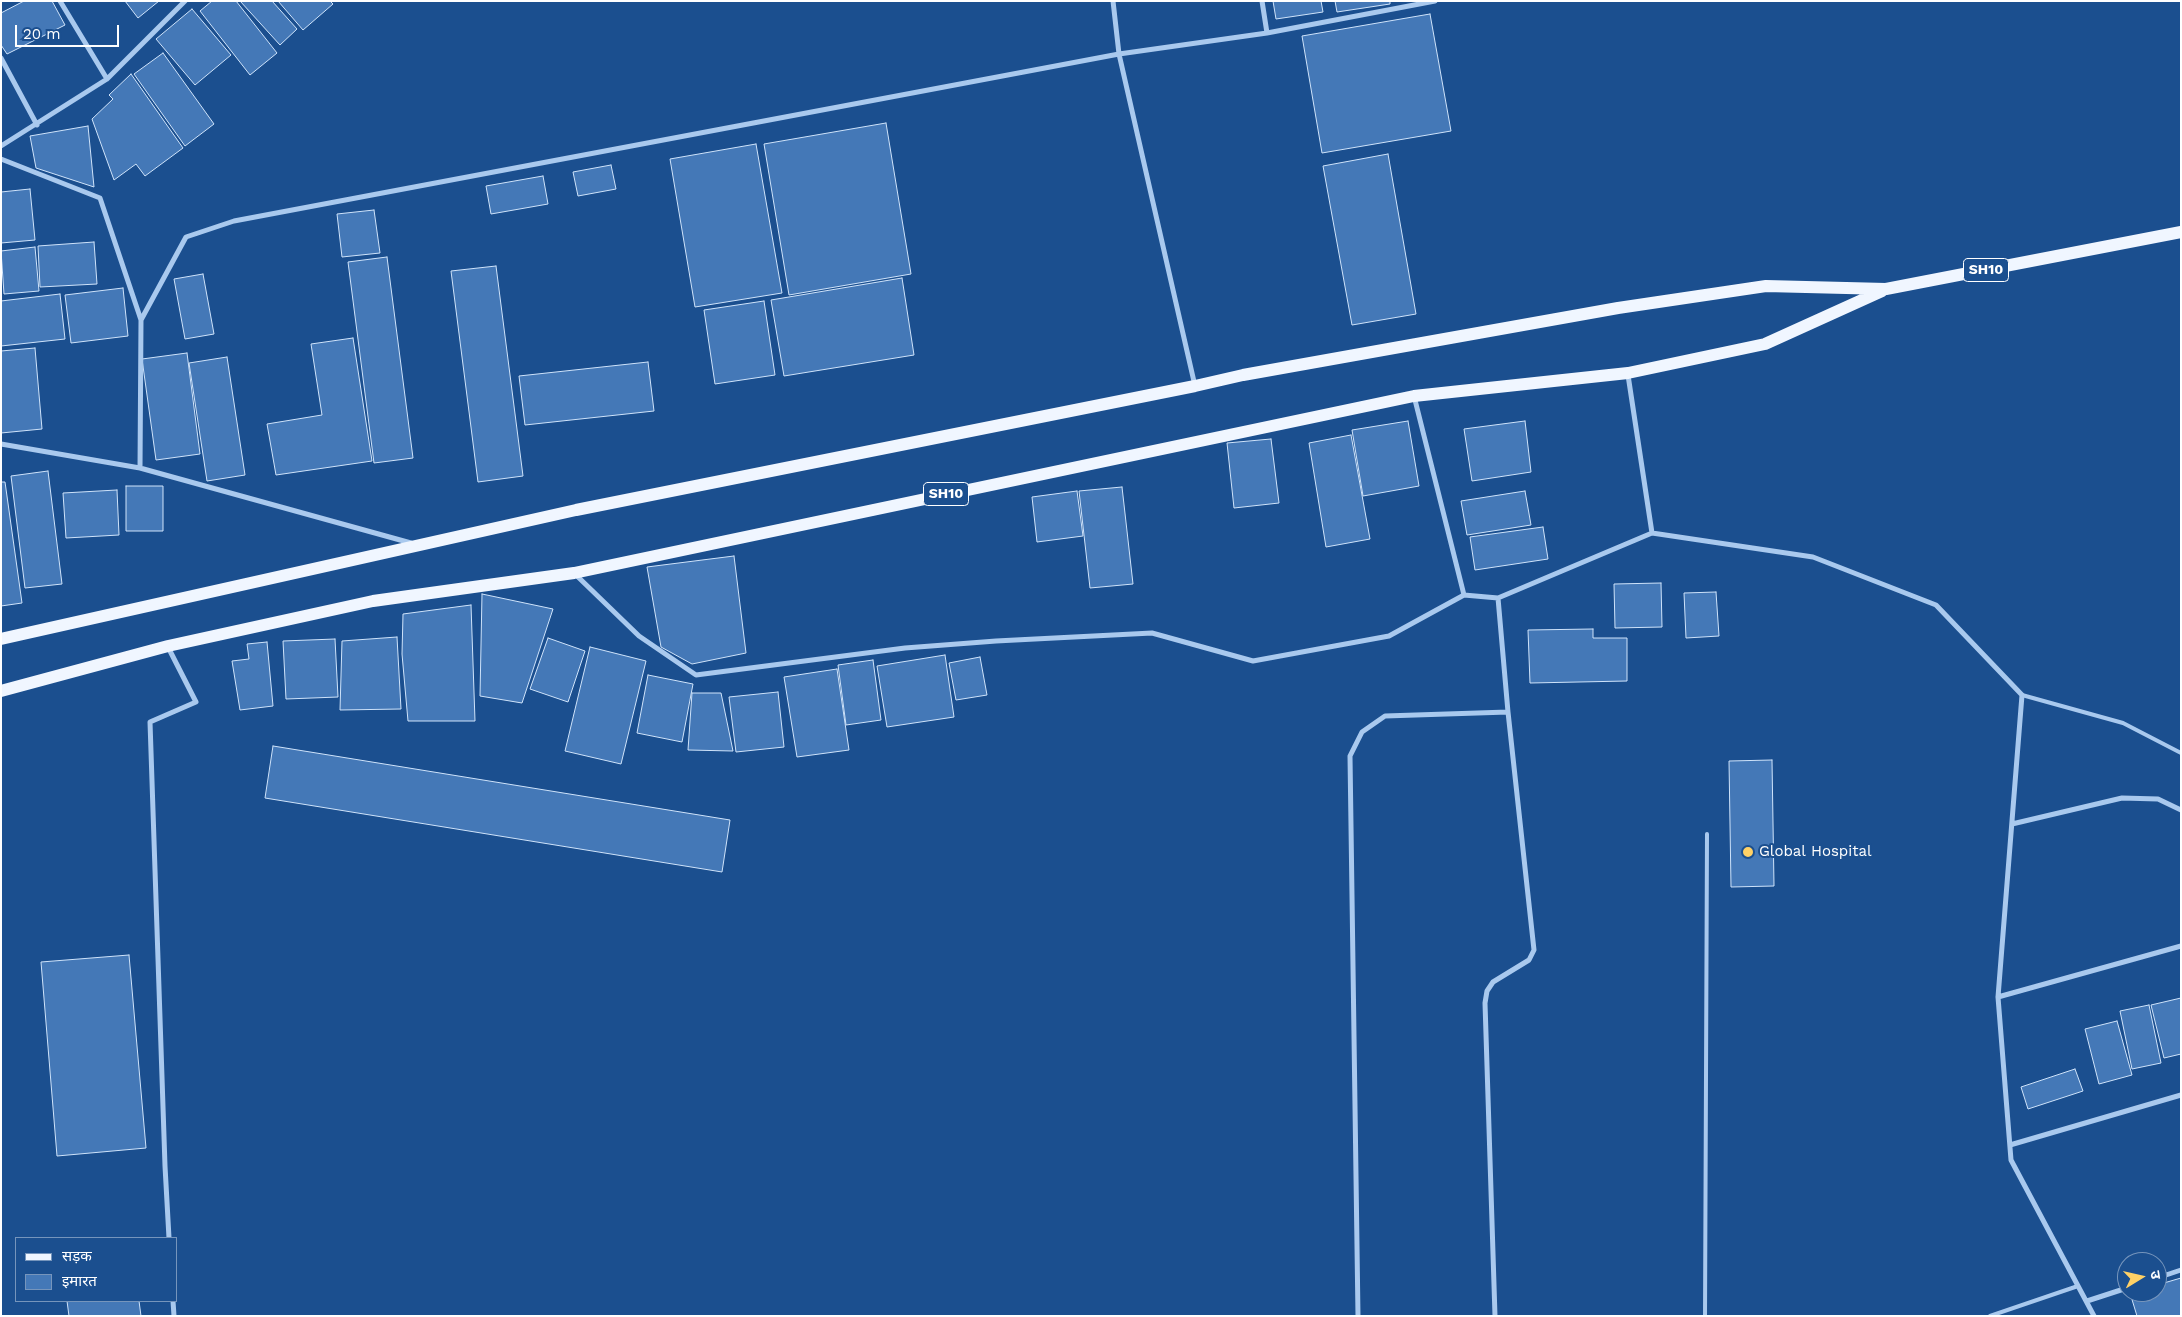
<!DOCTYPE html>
<meta charset="utf-8">
<style>
body{margin:0}
#map{position:relative;width:2182px;height:1317px;overflow:hidden;background:#1b4f8f;font-family:"Work Sans","Noto Sans Devanagari",sans-serif}
canvas{display:block}
.frame{position:absolute;inset:0;border:2px solid #fff;pointer-events:none}
.legend{position:absolute;left:15px;top:1237px;width:162px;height:65px;box-sizing:border-box;background:#1b4f8f;border:1px solid #7695bc;margin:0;padding:6px 9px;list-style:none;font-size:15px;color:#fff}
.legend li{display:flex;align-items:center;gap:10px;height:25px}
.legend b{width:25px;border:1px solid #7695bc}
.north{position:absolute;left:2117px;top:1252px;width:50px;height:50px;box-sizing:border-box;background:#1b4f8f;border:1px solid #7695bc;border-radius:50%;rotate:81deg;font-size:14px;font-weight:700;line-height:20px;text-align:center;color:#fff}
.north::after{content:'';display:block;margin:auto;width:18px;height:22px;background:#ffd166;clip-path:polygon(50% 0,100% 100%,50% 72%,0 100%)}
.scale{position:absolute;left:15px;top:25px;width:104px;height:22px;box-sizing:border-box;border:2px solid #fff;border-top:0;padding-left:6px;font-size:15px;line-height:18px;white-space:nowrap;color:#fff;-webkit-text-stroke:4px #1b4f8f;paint-order:stroke}
</style>
<div id="map">
<canvas width="2182" height="1317"></canvas>
<div class="frame"></div>
<ul class="legend">
<li><b style="height:6px;background:#f0f6ff"></b>सड़क</li>
<li><b style="height:14px;background:#4478b7"></b>इमारत</li>
</ul>
<div class="north">उ</div>
<div class="scale">20 m</div>
</div>
<script>
const c = document.querySelector('canvas').getContext('2d');
c.lineJoin = 'round';
function fill(path, color) { c.fillStyle = color; c.fill(path, 'evenodd'); }
const poly = rows => new Path2D(rows.map(r => 'M' + r).join(''));
function strokePath(path, color, width, dash) { c.strokeStyle = color; c.lineWidth = width; c.lineCap = dash ? 'butt' : 'round'; c.setLineDash(dash || []); c.stroke(path); }
function write(font, color, halo, rows, align = 'center') {
  c.font = font + ' "Work Sans",sans-serif'; c.lineWidth = 4; c.setLineDash([]); c.textBaseline = 'middle'; c.strokeStyle = halo; c.fillStyle = color; for (const [text, x, y, turn = 0] of rows) {
    c.save(); c.translate(x, y); c.rotate((+turn || 0) * Math.PI / 180); c.textAlign = isNaN(turn) ? turn : align; if (halo) c.strokeText(text, 0, 0); c.fillText(text, 0, 0); c.restore();
  }
}
const building = poly([
 [24,1,52,1,65,25,7,54,1,45,1,13,24,1],
 [125,1,159,1,138,18,125,1],
 [212,1,236,1,277,53,250,75,200,11,212,1],
 [240,1,272,1,297,29,280,45,240,1],
 [278,1,330,1,333,4,303,30,278,1],
 [1273,1,1321,1,1323,12,1276,19,1273,1],
 [1335,1,1390,1,1390,4,1337,12,1335,1],
 [192,9,231,55,195,85,156,39,192,9],
 [1430,14,1451,131,1322,153,1302,36,1430,14],
 [163,53,214,124,185,146,134,74,163,53],
 [131,74,183,148,145,176,136,164,114,180,92,119,113,99,109,95,131,74],
 [886,123,911,274,789,295,764,144,886,123],
 [88,126,94,187,36,168,30,136,88,126],
 [756,144,782,293,695,307,670,159,756,144],
 [1388,154,1416,314,1352,325,1323,166,1388,154],
 [611,165,616,189,578,196,573,172,611,165],
 [543,176,548,204,491,214,486,186,543,176],
 [30,189,35,240,1,243,1,192,30,189],
 [374,210,380,253,342,257,337,214,374,210],
 [94,242,97,284,40,287,38,246,94,242],
 [35,247,39,291,4,294,1,251,35,247],
 [387,257,413,458,374,463,348,262,387,257],
 [496,266,523,476,478,482,451,271,496,266],
 [203,274,214,334,185,339,174,279,203,274],
 [902,278,914,355,784,376,771,300,902,278],
 [123,288,128,336,71,343,65,295,123,288],
 [60,294,65,339,1,346,1,301,60,294],
 [764,301,775,375,715,384,704,310,764,301],
 [353,338,372,461,276,475,267,424,322,415,311,344,353,338],
 [35,348,42,429,1,433,1,351,35,348],
 [187,353,200,454,156,460,142,359,187,353],
 [227,357,245,475,207,481,189,363,227,357],
 [648,362,654,411,525,425,519,376,648,362],
 [1408,421,1419,486,1363,496,1352,430,1408,421],
 [1525,421,1531,472,1472,481,1464,429,1525,421],
 [1351,435,1370,539,1326,547,1309,443,1351,435],
 [1271,439,1279,503,1234,508,1227,443,1271,439],
 [48,471,62,584,25,588,11,476,48,471],
 [1,482,5,482,22,603,1,606,1,482],
 [126,486,163,486,163,531,126,531,126,486],
 [1122,487,1133,584,1090,588,1079,491,1122,487],
 [117,490,119,535,66,538,63,493,117,490],
 [1077,491,1083,536,1037,542,1032,497,1077,491],
 [1525,491,1531,525,1467,535,1461,501,1525,491],
 [1543,527,1548,559,1475,570,1470,537,1543,527],
 [734,556,746,653,692,664,661,647,647,567,734,556],
 [1661,583,1662,627,1615,628,1614,584,1661,583],
 [1716,592,1719,636,1686,638,1684,593,1716,592],
 [482,594,553,609,522,703,480,696,482,594],
 [471,605,475,721,408,721,402,654,403,614,471,605],
 [1593,629,1593,638,1627,638,1627,681,1530,683,1528,630,1593,629],
 [397,637,401,709,340,710,342,641,397,637],
 [548,638,585,651,568,702,530,689,548,638],
 [335,639,338,697,286,699,283,641,335,639],
 [267,642,273,706,240,710,232,661,249,659,247,644,267,642],
 [590,647,646,661,621,764,565,751,590,647],
 [945,655,954,717,887,727,877,666,945,655],
 [980,657,987,695,956,700,949,663,980,657],
 [873,660,881,720,846,725,838,665,873,660],
 [837,669,849,750,797,757,784,677,837,669],
 [648,675,693,684,682,742,637,733,648,675],
 [778,692,784,747,736,752,729,697,778,692],
 [692,693,721,693,733,751,688,750,692,693],
 [273,746,730,820,722,872,265,798,273,746],
 [1772,760,1774,886,1731,887,1729,761,1772,760],
 [129,955,146,1148,57,1156,41,962,129,955],
 [2181,998,2181,1054,2164,1058,2151,1005,2181,998],
 [2149,1005,2161,1063,2132,1069,2120,1011,2149,1005],
 [2117,1021,2132,1075,2099,1084,2085,1029,2117,1021],
 [2075,1069,2083,1091,2028,1109,2021,1087,2075,1069],
 [2181,1278,2181,1316,2137,1316,2130,1293,2157,1292,2157,1285,2181,1278],
 [67,1301,139,1301,141,1316,69,1316,67,1301]
]);
const service = poly([
 [2022,695,2123,723,2181,753],
 [1705,1316,1707,834],
 [1990,1316,2078,1286]
]);
const minor = poly([
 [60,1,107,79],
 [1113,1,1119,54,1195,386],
 [1262,1,1267,33],
 [1,58,37,125],
 [1,146,107,79,185,1],
 [1,159,100,198,141,320,140,468],
 [141,320,186,237,234,221,1119,54,1267,33,1435,1],
 [1628,375,1652,533,1813,557,1936,605,2022,695,1998,997,2011,1160,2094,1316],
 [1414,396,1464,595],
 [1,444,140,468,411,543],
 [576,575,639,636,696,675,905,648,996,641,1152,633,1253,661,1389,636,1464,595,1498,598,1652,533],
 [168,647,196,702,150,722,165,1166,169,1238],
 [2012,824,2122,798,2158,799,2181,810],
 [1998,997,2181,946],
 [2010,1145,2181,1095],
 [2157,1278,2181,1270],
 [173,1301,174,1316],
 [2087,1301,2127,1288],
 [1358,1316,1350,756,1362,732,1385,716,1508,712],
 [1495,1316,1485,1003,1487,991,1493,982,1529,960,1534,950,1508,712,1498,598]
]);
const primary = poly([
 [1,639,576,510,1195,386,1243,375,1618,308,1766,286,1886,289,2181,232],
 [1,691,168,646,373,601,574,573,1414,396,1628,373,1765,344,1882,291]
]);
const markers = [
 [1748,852,6,"#ffd166"]
];
const shields = [
 [1986,270,45],
 [946,494,45]
];
const shieldNames = [
 ["SH10",1986,270],
 ["SH10",946,494]
];
const poiNames = [
 ["Global Hospital",1759,852]
];
fill(building, '#4478b7');
strokePath(building, '#cfe3fa', 1);
strokePath(service, '#a9c9ee', 4);
strokePath(minor, '#a9c9ee', 5);
strokePath(primary, '#f0f6ff', 12);
for (const [x, y, r, color] of markers) { const dot = new Path2D(); dot.arc(x, y, r, 0, 2 * Math.PI); c.fillStyle = color; c.fill(dot); strokePath(dot, '#1b4f8f', 2); }
for (const [x, y, w] of shields) { const box = new Path2D(); box.roundRect(x - w / 2, y - 11.5, w, 23, 4); c.fillStyle = '#1b4f8f'; c.fill(box); strokePath(box, '#fff', 1); }
write('bold 14px', '#fff', null, shieldNames);
write('15px', '#fff', '#1b4f8f', poiNames, 'left');
</script>
